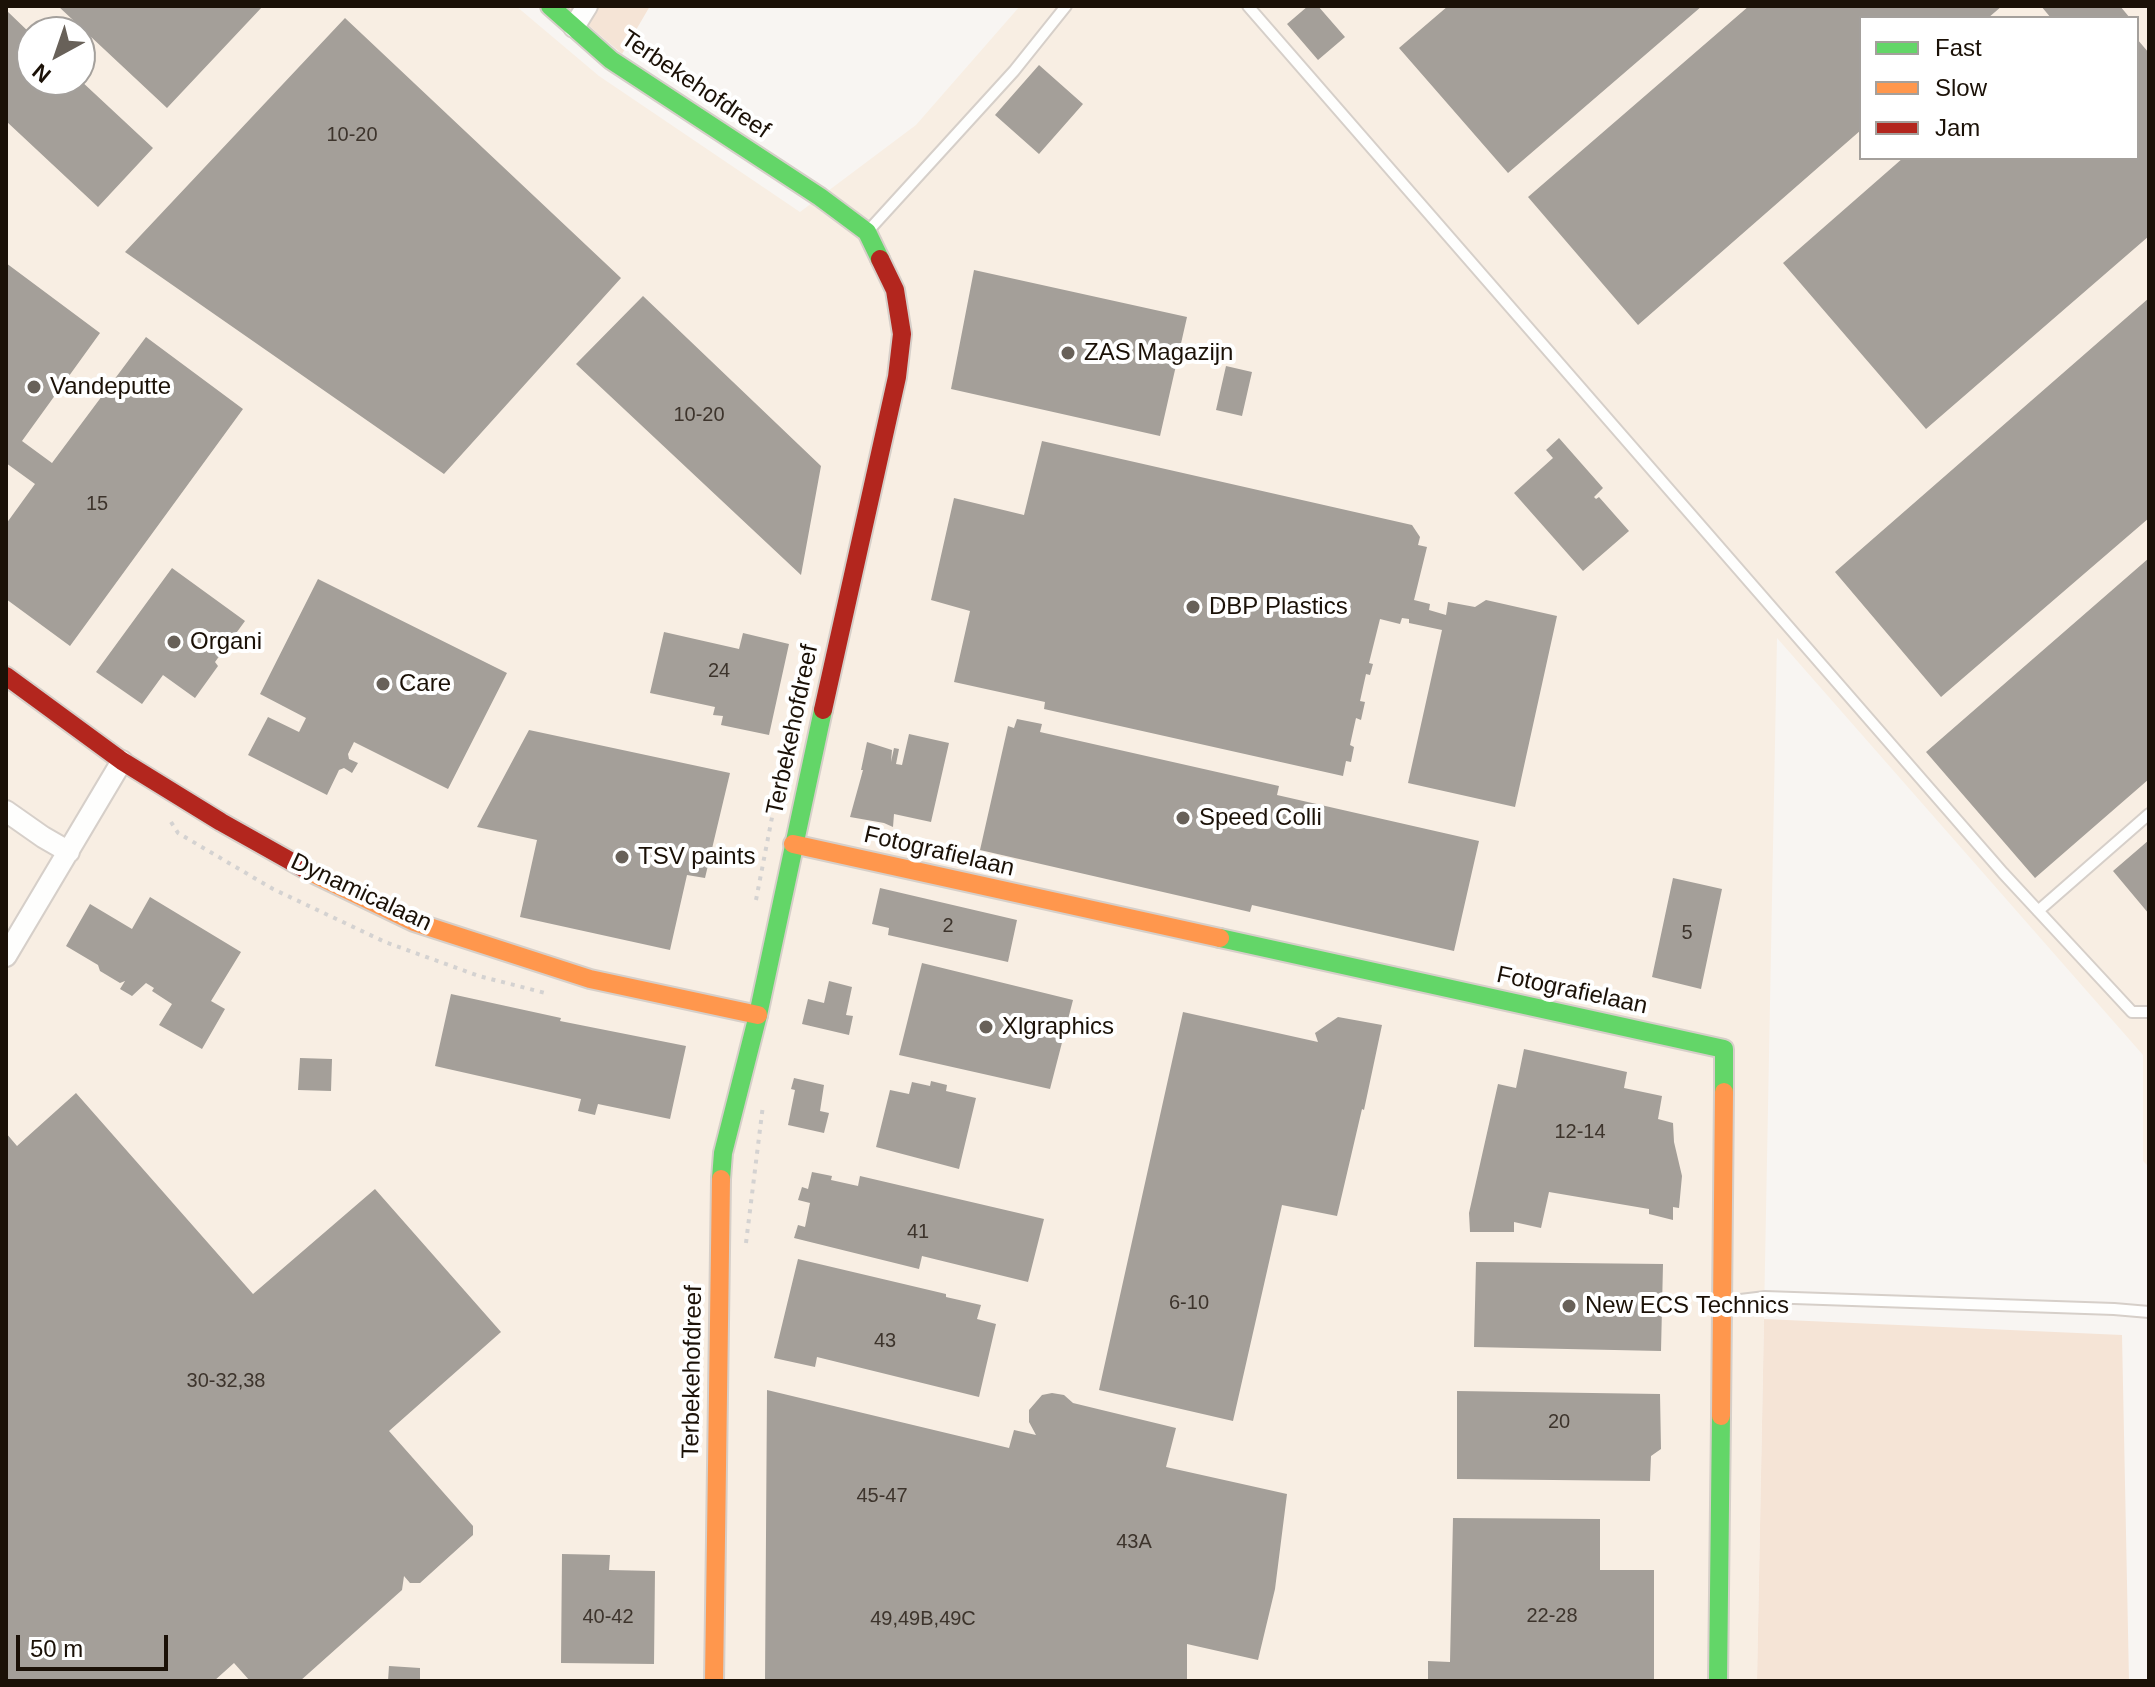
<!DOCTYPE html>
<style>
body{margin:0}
#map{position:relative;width:2155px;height:1687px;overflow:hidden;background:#f8f5f2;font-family:Arial,sans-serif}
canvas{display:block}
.frame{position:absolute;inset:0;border:8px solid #1b1107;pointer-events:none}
.legend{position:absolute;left:1859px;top:16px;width:280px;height:144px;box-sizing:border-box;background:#fff;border:2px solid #a4a09c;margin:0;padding:10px 14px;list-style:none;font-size:24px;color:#1b1107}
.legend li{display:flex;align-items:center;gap:16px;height:40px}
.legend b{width:40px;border:2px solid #a4a09c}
.north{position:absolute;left:16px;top:16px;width:80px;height:80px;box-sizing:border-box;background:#fff;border:2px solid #a4a09c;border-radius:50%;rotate:220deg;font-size:22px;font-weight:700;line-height:32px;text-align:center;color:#1b1107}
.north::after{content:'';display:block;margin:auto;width:28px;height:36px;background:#686159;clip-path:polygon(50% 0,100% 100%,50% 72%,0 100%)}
.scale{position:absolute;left:16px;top:1635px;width:152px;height:36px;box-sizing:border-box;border:4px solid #1b1107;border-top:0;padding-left:10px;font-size:24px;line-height:28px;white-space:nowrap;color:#1b1107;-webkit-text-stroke:6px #fff;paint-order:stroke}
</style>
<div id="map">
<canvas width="2155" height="1687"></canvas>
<div class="frame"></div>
<ul class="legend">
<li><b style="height:10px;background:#63d668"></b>Fast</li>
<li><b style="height:10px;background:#ff974d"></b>Slow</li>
<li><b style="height:10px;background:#b3261e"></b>Jam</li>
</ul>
<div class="north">N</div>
<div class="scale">50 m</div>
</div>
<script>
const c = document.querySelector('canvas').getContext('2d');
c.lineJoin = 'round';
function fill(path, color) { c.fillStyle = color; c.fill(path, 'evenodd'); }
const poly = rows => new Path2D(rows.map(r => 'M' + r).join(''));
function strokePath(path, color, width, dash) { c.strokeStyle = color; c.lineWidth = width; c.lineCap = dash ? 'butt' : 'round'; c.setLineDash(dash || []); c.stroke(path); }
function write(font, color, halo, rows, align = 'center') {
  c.font = font + ' Arial,sans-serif'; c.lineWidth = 8; c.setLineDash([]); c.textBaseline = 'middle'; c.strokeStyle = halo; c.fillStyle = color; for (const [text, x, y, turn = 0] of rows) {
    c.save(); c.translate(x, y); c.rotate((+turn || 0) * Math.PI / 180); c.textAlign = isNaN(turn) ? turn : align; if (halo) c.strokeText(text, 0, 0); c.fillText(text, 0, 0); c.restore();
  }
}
const industrial = poly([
 [6,6,516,6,599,76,800,212,916,125,1020,6,2149,6,2149,1167,2143,1161,2143,1055,1777,638,1757,1681,6,1681],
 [1861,18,2137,18,2137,158,1861,158],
 [32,32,80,32,80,80,32,80]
]);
const green = poly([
 [566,6,650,6,622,54],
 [1764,1319,2122,1335,2129,1681,1757,1681]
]);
const building = poly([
 [58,6,263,6,167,108],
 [1308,6,1318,6,1345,37,1318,60,1287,24],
 [1448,6,1702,6,1508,173,1399,48],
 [1749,6,2002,6,1988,18,1861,18,1861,130,1638,325,1528,197],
 [2041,6,2120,6,2130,18,2051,18],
 [6,10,32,35,32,80,80,80,153,148,98,207,6,121],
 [345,18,621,278,444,474,125,252],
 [2137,39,2149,53,2149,236,1926,429,1783,263,1903,158,2137,158],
 [1039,65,1083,104,1039,154,995,115],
 [6,263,100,333,22,441,52,463,146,337,243,409,70,646,6,599,6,524,35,484,6,463],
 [974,270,1187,317,1160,436,951,389],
 [643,296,821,466,801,575,576,364],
 [2149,298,2149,518,1941,697,1835,572],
 [1226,366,1252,372,1242,416,1216,410],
 [1559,438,1603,488,1594,497,1596,499,1599,497,1629,531,1583,571,1514,493,1553,458,1546,450],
 [1042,441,1412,525,1420,537,1418,545,1427,547,1414,600,1430,604,1429,610,1446,615,1448,602,1475,607,1486,600,1557,616,1515,807,1408,783,1442,630,1409,623,1409,619,1402,618,1400,624,1380,619,1369,663,1373,664,1370,675,1366,674,1360,701,1365,702,1361,720,1356,718,1350,745,1354,747,1351,762,1346,761,1343,776,1044,709,1045,702,954,682,970,611,931,600,954,498,1024,515],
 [2149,558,2149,779,2035,878,1926,752],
 [172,568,245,621,215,662,218,666,195,698,163,675,142,704,96,672],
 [318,579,507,673,448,789,354,742,348,754,349,759,358,763,352,773,344,768,339,770,327,795,248,755,268,717,299,732,306,718,260,694],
 [664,632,739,649,743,633,789,644,769,735,721,725,723,716,713,715,715,707,650,693],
 [1017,719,1042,724,1040,732,1279,786,1277,795,1479,841,1454,951,1252,905,1250,912,980,850,1008,726,1014,728],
 [529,730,730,773,705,878,687,875,670,950,520,917,537,840,477,827],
 [909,734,949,743,931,822,894,814,893,827,884,823,850,817,863,770,861,770,867,742,892,750,891,762,894,748,899,749,896,764,902,765],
 [2149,840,2149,914,2113,871],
 [1673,878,1722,889,1701,989,1652,977],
 [880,888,1017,920,1008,962,888,935,889,928,872,924],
 [150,897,241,952,211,1001,225,1009,202,1049,159,1025,172,1004,152,991,154,988,146,983,132,996,120,989,125,981,120,983,100,971,98,965,66,946,90,904,132,929],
 [922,963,1073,1000,1050,1089,899,1055],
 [829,981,852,987,846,1015,853,1016,849,1035,802,1024,808,999,824,1003],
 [451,994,561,1018,560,1021,686,1046,670,1119,598,1104,595,1115,578,1111,581,1099,435,1066],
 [1183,1012,1318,1042,1315,1033,1338,1017,1382,1025,1364,1110,1362,1109,1337,1216,1282,1205,1233,1421,1099,1390],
 [1524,1049,1627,1072,1624,1088,1662,1096,1658,1119,1673,1123,1674,1142,1682,1176,1679,1208,1673,1207,1673,1220,1649,1214,1649,1209,1549,1192,1541,1228,1514,1222,1514,1232,1470,1232,1469,1213,1498,1084,1516,1088],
 [300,1058,332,1059,331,1091,298,1090],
 [794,1078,824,1085,820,1111,829,1113,824,1133,788,1125,795,1090,791,1089],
 [931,1081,947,1085,946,1091,976,1098,959,1169,876,1147,890,1090,909,1094,912,1082,930,1086],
 [76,1093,253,1294,375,1189,501,1332,389,1431,473,1526,473,1535,420,1583,410,1583,404,1576,402,1590,300,1681,250,1681,234,1663,214,1681,6,1681,6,1133,17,1146],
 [812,1172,832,1176,831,1180,858,1186,860,1176,1044,1219,1028,1282,922,1256,919,1269,794,1238,798,1225,805,1227,810,1203,798,1200,802,1187,808,1189],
 [798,1259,946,1294,946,1297,981,1305,977,1319,996,1324,979,1397,817,1357,815,1367,774,1358],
 [1476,1262,1663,1264,1661,1351,1474,1347],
 [767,1390,1009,1448,1014,1430,1036,1435,1029,1422,1029,1410,1042,1395,1052,1393,1064,1395,1073,1403,1176,1428,1166,1467,1287,1494,1275,1589,1258,1660,1187,1644,1187,1681,765,1681],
 [1457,1391,1660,1394,1661,1449,1651,1456,1650,1481,1457,1479],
 [1453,1518,1600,1519,1600,1570,1654,1570,1654,1681,1428,1681,1428,1661,1450,1662],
 [562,1554,610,1555,609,1570,655,1571,654,1664,561,1663],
 [389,1666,420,1668,420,1681,388,1681]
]);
const path = poly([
 [171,822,178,833,273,889,385,942,479,976,549,994],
 [756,900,774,807],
 [746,1243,763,1105]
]);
const lane = poly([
 [1248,6,2003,873,2132,1012,2149,1012],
 [869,230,1014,71,1066,6],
 [2038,911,2149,814],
 [1724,1302,1765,1297,2114,1309,2149,1312]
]);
const street = poly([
 [574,27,587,6],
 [6,811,43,837,69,852],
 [6,956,122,761]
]);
const fast = poly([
 [550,6,611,60,820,197,867,232,880,259],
 [1220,938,1724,1049,1724,1092],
 [721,1179,723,1153,758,1015,823,710],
 [1718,1681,1721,1416]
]);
const slow = poly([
 [793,844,1220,938],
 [310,872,414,922,590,979,758,1015],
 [1721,1416,1724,1092],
 [714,1681,721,1179]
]);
const jam = poly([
 [6,676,122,761,221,822,310,872],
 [823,710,897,377,902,334,895,290,880,259]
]);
const markers = [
 [1068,353,8,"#686159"],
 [34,387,8,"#686159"],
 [1193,607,8,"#686159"],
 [174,642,8,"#686159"],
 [383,684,8,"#686159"],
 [1183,818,8,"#686159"],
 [622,857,8,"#686159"],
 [986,1027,8,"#686159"],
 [1569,1306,8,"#686159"]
];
const numberNames = [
 ["10-20",352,135],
 ["10-20",699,415],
 ["15",97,504],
 ["24",719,671],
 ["2",948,926],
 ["5",1687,933],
 ["12-14",1580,1132],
 ["41",918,1232],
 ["6-10",1189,1303],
 ["43",885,1341],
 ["30-32,38",226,1381],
 ["20",1559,1422],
 ["45-47",882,1496],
 ["43A",1134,1542],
 ["22-28",1552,1616],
 ["40-42",608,1617],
 ["49,49B,49C",923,1619]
];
const streetNames = [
 ["Terbekehofdreef",695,85,34],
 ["Terbekehofdreef",793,730,-78],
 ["Fotografielaan",939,852,13],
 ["Dynamicalaan",361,893,25],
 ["Fotografielaan",1572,991,12],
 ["Terbekehofdreef",693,1372,-89]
];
const poiNames = [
 ["ZAS Magazijn",1084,353],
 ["Vandeputte",50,387],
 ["DBP Plastics",1209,607],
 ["Organi",190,642],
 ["Care",399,684],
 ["Speed Colli",1199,818],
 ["TSV paints",638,857],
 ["Xlgraphics",1002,1027],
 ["New ECS Technics",1585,1306]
];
fill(industrial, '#f8eee3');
fill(green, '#f5e4d6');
fill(building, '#a49f99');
strokePath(lane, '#d6cfc9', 14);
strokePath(street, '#d6cfc9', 24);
strokePath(fast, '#d6cfc9', 22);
strokePath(slow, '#d6cfc9', 22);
strokePath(jam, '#d6cfc9', 22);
strokePath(path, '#d4d2d1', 4, [4, 6]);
strokePath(lane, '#fefefd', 10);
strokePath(street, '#fefefd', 20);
strokePath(fast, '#63d668', 18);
strokePath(slow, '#ff974d', 18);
strokePath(jam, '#b3261e', 18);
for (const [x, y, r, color] of markers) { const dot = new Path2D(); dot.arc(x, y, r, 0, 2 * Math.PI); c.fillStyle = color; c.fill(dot); strokePath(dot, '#fff', 3); }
write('20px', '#3d342c', null, numberNames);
write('24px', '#1b1107', '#fff', streetNames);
write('24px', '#1b1107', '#fff', poiNames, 'left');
</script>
